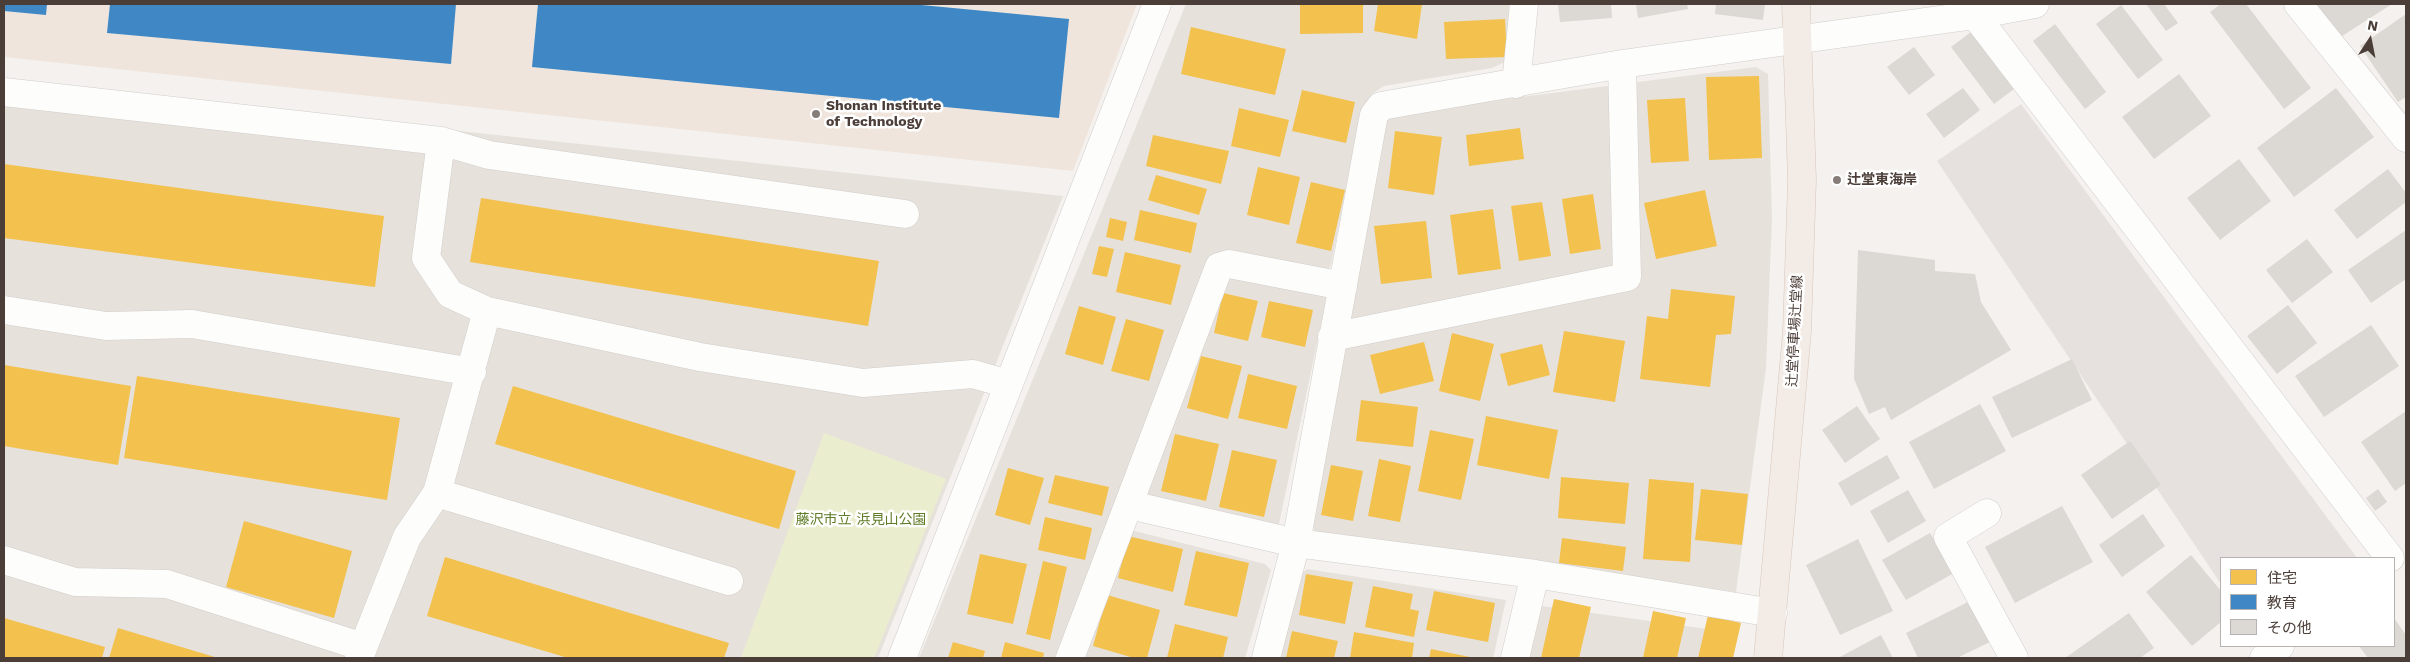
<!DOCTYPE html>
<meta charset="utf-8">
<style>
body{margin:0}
#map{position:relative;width:2410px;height:662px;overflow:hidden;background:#f4f1ee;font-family:"Work Sans","Noto Sans JP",sans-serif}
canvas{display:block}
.frame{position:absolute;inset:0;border:5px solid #4b3e38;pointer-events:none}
.legend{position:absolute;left:2220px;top:557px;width:175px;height:90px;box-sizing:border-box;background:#fff;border:1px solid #b7b2af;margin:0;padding:6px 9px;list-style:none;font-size:15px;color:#4b3e38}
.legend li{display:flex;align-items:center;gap:10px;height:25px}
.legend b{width:25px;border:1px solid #b7b2af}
.north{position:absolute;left:2345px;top:15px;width:50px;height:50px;-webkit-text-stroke:4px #fff;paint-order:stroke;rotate:11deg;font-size:14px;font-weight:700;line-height:20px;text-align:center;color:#4b3e38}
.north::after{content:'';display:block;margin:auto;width:18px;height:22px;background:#4b3e38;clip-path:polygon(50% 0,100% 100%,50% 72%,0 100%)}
</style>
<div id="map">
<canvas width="2410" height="662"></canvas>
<div class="frame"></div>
<ul class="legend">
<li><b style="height:14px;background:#f2c14e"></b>住宅</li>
<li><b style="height:14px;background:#3f88c5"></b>教育</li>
<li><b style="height:14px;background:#dcd8d4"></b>その他</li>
</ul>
<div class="north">N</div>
</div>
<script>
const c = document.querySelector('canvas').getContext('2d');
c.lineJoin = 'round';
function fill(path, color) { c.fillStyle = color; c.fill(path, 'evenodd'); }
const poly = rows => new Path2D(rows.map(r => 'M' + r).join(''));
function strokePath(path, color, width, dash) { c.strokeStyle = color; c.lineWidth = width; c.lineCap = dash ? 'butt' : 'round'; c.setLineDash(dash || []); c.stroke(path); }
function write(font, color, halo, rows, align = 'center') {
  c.font = font + ' "Work Sans","Noto Sans JP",sans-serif'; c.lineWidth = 5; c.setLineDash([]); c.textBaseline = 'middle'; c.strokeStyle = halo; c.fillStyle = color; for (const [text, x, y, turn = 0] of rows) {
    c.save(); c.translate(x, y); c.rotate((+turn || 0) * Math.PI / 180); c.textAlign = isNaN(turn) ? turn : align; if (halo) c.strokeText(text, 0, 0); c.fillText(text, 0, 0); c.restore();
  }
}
const residential = poly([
 [1186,4,1509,4,1507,61,1492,68,1384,86,1373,93,1362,107,1331,265,1324,275,1222,254,1057,658,919,658],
 [1756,67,1768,74,1772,219,1766,368,1736,592,1317,533,1311,525,1388,114],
 [4,82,1063,196,878,658,4,658],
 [1230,275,1327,296,1279,524,1268,533,1145,496],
 [1131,530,1265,564,1271,570,1245,658,1081,658],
 [1307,569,1506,600,1493,658,1277,658,1299,576],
 [1535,605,1736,633,1732,658,1524,658]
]);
const education = poly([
 [4,4,1137,4,1073,171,4,57]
]);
const green = poly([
 [824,433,946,479,874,658,741,658]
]);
const parking = poly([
 [2021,104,2357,558,2221,558,2221,584,1937,161]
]);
const homes = poly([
 [1300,4,1363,4,1363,33,1300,34],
 [1378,4,1422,4,1417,39,1374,31],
 [1505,19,1507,57,1446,59,1444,22],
 [1191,27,1286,49,1275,95,1181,74],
 [1759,76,1762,158,1709,160,1706,77],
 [1302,90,1355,102,1346,143,1292,131],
 [1685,98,1689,161,1651,163,1647,100],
 [1239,108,1289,120,1280,157,1231,146],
 [1520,128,1524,159,1469,166,1466,135],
 [1395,131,1442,137,1434,195,1388,188],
 [1153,135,1229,151,1221,184,1146,166],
 [4,164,384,216,375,287,4,238],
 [1258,167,1300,177,1289,225,1247,215],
 [1156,175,1207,189,1199,215,1148,200],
 [1311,182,1345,190,1331,251,1296,243],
 [1705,190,1717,246,1656,259,1644,203],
 [1593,194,1601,249,1570,254,1562,199],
 [481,198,879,261,868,326,470,262],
 [1542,202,1551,256,1519,261,1511,206],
 [1493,209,1501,269,1458,275,1450,215],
 [1140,210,1197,223,1191,253,1134,240],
 [1110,218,1127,222,1123,241,1106,237],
 [1426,221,1432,278,1381,284,1374,226],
 [1099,246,1114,249,1107,277,1092,274],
 [1125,252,1181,265,1171,305,1116,292],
 [1671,289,1735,296,1731,334,1716,335,1710,387,1640,379,1647,316,1668,319],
 [1223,293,1258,301,1248,341,1214,333],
 [1269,301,1313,310,1305,347,1261,337],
 [1079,306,1116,317,1103,365,1065,354],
 [1126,319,1164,330,1149,381,1111,371],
 [1564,331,1625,341,1615,402,1553,392],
 [1452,333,1494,344,1480,401,1439,391],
 [1424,342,1434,381,1380,394,1370,355],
 [1542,344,1550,375,1508,386,1500,354],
 [1201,356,1242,366,1228,419,1187,408],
 [4,365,131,386,118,465,4,446],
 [1248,374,1297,386,1287,429,1238,418],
 [137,376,400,418,387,500,124,458],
 [513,386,796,471,779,529,495,444],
 [1361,400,1418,407,1413,447,1356,441],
 [1486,416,1558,430,1549,479,1477,465],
 [1430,430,1474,439,1461,500,1418,491],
 [1175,434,1219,444,1206,501,1161,491],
 [1232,450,1277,460,1264,517,1219,507],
 [1379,459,1411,466,1400,522,1368,516],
 [1331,465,1363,471,1353,521,1321,515],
 [1008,468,1044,478,1030,525,995,515],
 [1055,475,1109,487,1102,516,1048,503],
 [1561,477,1629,483,1625,524,1558,518],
 [1649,479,1694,483,1690,562,1643,559],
 [1701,489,1748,494,1742,545,1695,540],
 [1045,517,1092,528,1085,560,1038,550],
 [244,521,352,551,334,618,226,587],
 [1128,536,1183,549,1173,592,1118,578],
 [1562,538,1626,547,1623,571,1559,563],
 [1196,551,1249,563,1237,617,1184,605],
 [980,554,1027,564,1013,624,967,614],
 [445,557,729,643,724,658,568,658,427,616],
 [1043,561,1067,567,1050,640,1026,634],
 [1306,574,1353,582,1345,624,1299,615],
 [1373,586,1413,594,1410,609,1419,611,1414,637,1365,627],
 [1434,591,1495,603,1488,642,1426,630],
 [1107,595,1160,610,1147,658,1134,658,1093,646],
 [1554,599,1591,607,1579,658,1541,658],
 [1653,611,1686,618,1677,658,1643,658],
 [1708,615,1741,623,1733,658,1698,658],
 [4,618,105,647,102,658,4,658],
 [1175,624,1228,637,1223,658,1167,658],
 [118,628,218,658,109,658],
 [1292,631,1338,641,1334,658,1286,658],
 [1354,632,1414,643,1412,658,1350,658],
 [953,642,985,651,983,658,948,658],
 [1005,642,1044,653,1043,658,1001,658],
 [1431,649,1470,657,1470,658,1429,658]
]);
const schools = poly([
 [4,4,47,4,46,15,4,11],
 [110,4,456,4,451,64,107,33],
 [538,4,911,4,1069,19,1059,118,532,67]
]);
const building = poly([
 [1558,4,1611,4,1612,18,1560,22],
 [1636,4,1687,4,1688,9,1638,18],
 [1716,4,1765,4,1763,20,1715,14],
 [2146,4,2164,4,2178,23,2166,31],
 [2221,4,2246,4,2311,88,2284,109,2210,12],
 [2317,4,2392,4,2339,38],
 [2121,5,2163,60,2138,79,2096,24],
 [2406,14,2406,97,2398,102,2360,46],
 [2055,24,2106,92,2085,109,2033,41],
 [1971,32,2014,89,1994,104,1951,47],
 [1914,47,1935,75,1909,95,1887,67],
 [2179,74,2211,116,2154,159,2122,117],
 [1963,88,1980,110,1944,138,1926,114],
 [2336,88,2374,137,2294,197,2257,148],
 [2239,159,2271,201,2220,240,2187,198],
 [2388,169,2406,193,2406,202,2357,239,2334,210],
 [2406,230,2406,279,2371,303,2348,270],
 [2307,239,2333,272,2292,303,2266,270],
 [1858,250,1935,260,1935,271,1975,274,1981,302,2011,350,1891,420,1885,407,1869,414,1854,379],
 [2288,305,2317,343,2277,374,2247,336],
 [2371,325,2399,366,2324,417,2295,376],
 [2072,359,2092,400,2012,438,1992,397],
 [1980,404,2006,451,1934,489,1909,442],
 [1857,406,1880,439,1845,463,1822,430],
 [2406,411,2406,483,2395,491,2361,442],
 [2130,441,2161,485,2112,519,2081,475],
 [1887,455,1900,478,1851,506,1838,483],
 [2378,489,2387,502,2375,511,2366,498],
 [1908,490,1926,521,1888,543,1870,511],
 [2062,506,2093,562,2015,603,1985,547],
 [2143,514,2165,546,2122,577,2099,545],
 [1930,533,1954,573,1906,600,1882,560],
 [1858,539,1893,611,1840,635,1806,565],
 [2191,555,2221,591,2221,622,2192,646,2146,592],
 [1972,600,1992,641,1957,658,1918,658,1906,633],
 [2129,613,2154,648,2140,658,2065,658],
 [2394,618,2406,635,2406,658,2368,658,2359,646,2394,646],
 [1881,635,1893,658,1838,658]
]);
const minor = poly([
 [2298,4,2406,138],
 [1975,15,2390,558],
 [1516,84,1524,4],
 [4,92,441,141,426,258,450,294,487,311],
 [441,141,489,155,905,214],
 [4,310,106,326,192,324,472,372],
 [1332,337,1627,277,1622,64],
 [437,493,729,581],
 [1130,505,1296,543,1535,574,1773,613],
 [1987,513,1948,537,2014,658],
 [4,560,75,582,167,584,363,647],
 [359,658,407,537,437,493,487,311,700,357,863,383,973,374,1008,384],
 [902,658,1157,4],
 [1070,658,1219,267,1229,264,1343,286],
 [1266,658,1296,543,1372,125,1374,115,1381,106,1622,64,1975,15,2035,4],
 [1515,658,1535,574],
 [2264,658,2280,646]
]);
const major = poly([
 [1768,658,1797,331,1802,180,1796,4]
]);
const markers = [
 [816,114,5,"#867d78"],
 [1837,180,5,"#867d78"]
];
const poiNames = [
 ["Shonan Institute",826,106],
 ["of Technology",826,122],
 ["辻堂東海岸",1847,180]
];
const streetNames = [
 ["辻堂停車場辻堂線",1795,331,-87]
];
const parkNames = [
 ["藤沢市立 浜見山公園",861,520]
];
fill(residential, '#e7e1db');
fill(education, '#efe5dd');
fill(green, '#ebeece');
fill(parking, '#e6e1df');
fill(homes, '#f2c14e');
fill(schools, '#3f88c5');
fill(building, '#dcd8d4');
strokePath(minor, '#d1cdca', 29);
strokePath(major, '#d7c6bb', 29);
strokePath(minor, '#fdfdfc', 28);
strokePath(major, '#f2ebe6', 28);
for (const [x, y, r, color] of markers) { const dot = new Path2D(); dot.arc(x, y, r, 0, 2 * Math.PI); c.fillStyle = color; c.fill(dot); strokePath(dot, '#fff', 2); }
write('bold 14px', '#4b3e38', '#fff', poiNames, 'left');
write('14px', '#4b3e38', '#fff', streetNames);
write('14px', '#607c26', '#fff', parkNames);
</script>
